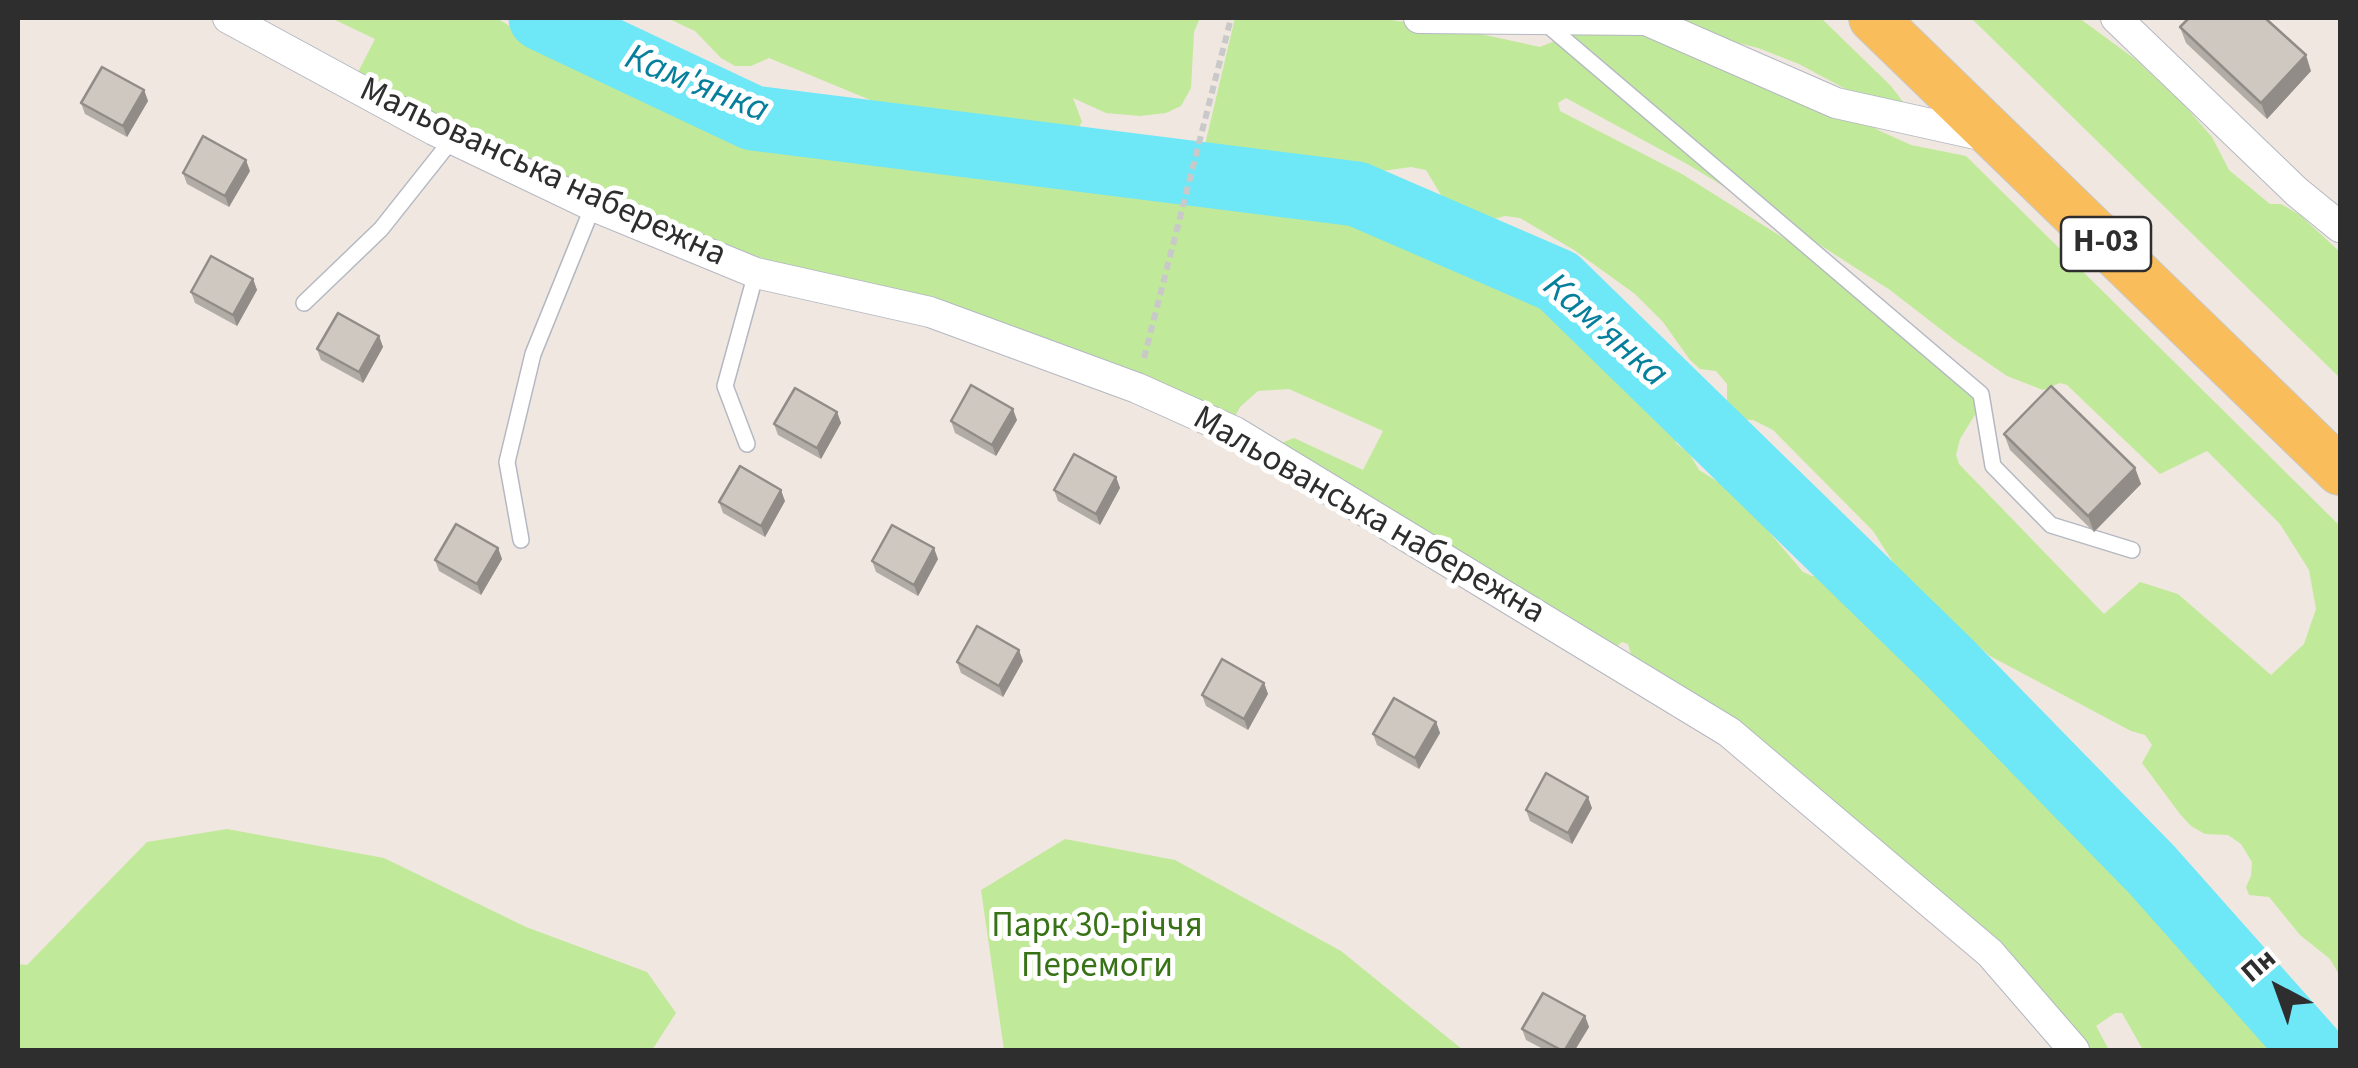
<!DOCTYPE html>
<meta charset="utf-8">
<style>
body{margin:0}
#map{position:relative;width:2358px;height:1068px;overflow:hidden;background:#f0e7e0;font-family:"Source Sans 3",sans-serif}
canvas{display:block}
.frame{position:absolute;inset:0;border:20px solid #2e2e2e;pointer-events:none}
.north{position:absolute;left:2228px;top:938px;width:100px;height:100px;-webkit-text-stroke:8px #fff;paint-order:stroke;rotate:319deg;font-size:28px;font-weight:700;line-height:40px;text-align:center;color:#2e2e2e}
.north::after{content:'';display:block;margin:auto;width:35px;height:45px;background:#2e2e2e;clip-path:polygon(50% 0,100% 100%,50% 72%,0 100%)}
</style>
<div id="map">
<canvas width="2358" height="1068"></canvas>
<div class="frame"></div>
<div class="north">Пн</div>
</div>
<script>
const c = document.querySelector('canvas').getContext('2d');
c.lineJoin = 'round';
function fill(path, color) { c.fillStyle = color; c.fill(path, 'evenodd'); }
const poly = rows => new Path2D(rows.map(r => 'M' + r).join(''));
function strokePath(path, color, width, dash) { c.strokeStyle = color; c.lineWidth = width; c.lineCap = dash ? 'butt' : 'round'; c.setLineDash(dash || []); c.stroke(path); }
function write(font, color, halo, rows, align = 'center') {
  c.font = font + ' "Source Sans 3",sans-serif'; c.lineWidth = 10; c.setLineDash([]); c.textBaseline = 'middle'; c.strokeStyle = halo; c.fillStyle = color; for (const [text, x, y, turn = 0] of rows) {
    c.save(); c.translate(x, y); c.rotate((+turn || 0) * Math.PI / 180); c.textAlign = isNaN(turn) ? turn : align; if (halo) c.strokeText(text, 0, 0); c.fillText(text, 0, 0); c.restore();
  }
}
const green = poly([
 [331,18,497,18,526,37,645,100,705,120,814,144,889,144,934,157,959,159,998,149,1041,156,1054,152,1088,161,1146,169,1161,161,1171,162,1212,190,1231,197,1260,202,1282,199,1298,201,1380,220,1446,242,1480,256,1498,267,1533,278,1571,308,1585,325,1589,340,1613,367,1649,391,1665,413,1677,444,1689,453,1699,470,1728,488,1748,507,1803,572,1812,576,1839,577,1850,584,1877,621,1926,662,2017,759,2027,764,2032,782,2058,809,2103,833,2157,889,2189,891,2207,903,2210,909,2205,925,2209,941,2240,974,2275,1022,2322,1050,2143,1050,2122,1013,2115,1013,2096,1026,2109,1050,2086,1050,1634,664,1628,644,1622,642,1616,647,1279,444,1294,438,1363,470,1383,431,1289,389,1258,391,1240,407,1234,418,638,216,351,86,375,39],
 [667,18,1200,18,1194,32,1191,88,1181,106,1166,113,1140,116,1106,113,1073,98,1082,122,1078,128,1063,129,1015,120,965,128,904,114,769,58,751,66,735,66,721,58,695,31],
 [1235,18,1375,18,1458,29,1540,47,1579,31,1630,32,1699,46,1845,108,1880,131,1911,145,1966,156,2340,526,2340,976,2330,959,2300,935,2269,897,2249,895,2246,887,2251,876,2252,862,2241,844,2228,835,2205,834,2191,826,2180,814,2142,763,2152,745,2145,735,2131,731,1990,656,1907,584,1873,531,1773,430,1753,420,1736,419,1727,413,1727,384,1716,371,1700,369,1690,360,1663,322,1635,294,1574,250,1520,218,1505,216,1494,219,1444,200,1426,170,1411,167,1353,175,1326,168,1280,167,1203,153],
 [1566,98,1687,164,1820,245,1890,290,1956,341,2007,376,2043,390,2060,383,2067,385,2160,474,2207,451,2280,524,2309,570,2316,609,2304,644,2271,675,2178,594,2140,582,2104,614,1959,464,1956,455,1960,439,1981,405,1963,373,1812,256,1682,174,1560,111,1558,103],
 [1580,18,1821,18,1890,85,1908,108,1881,108,1799,64,1758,48,1703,34],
 [1971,18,2079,18,2135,59,2184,105,2212,137,2229,170,2270,204,2281,204,2300,215,2340,252,2340,378],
 [227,829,384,858,526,927,647,972,676,1013,652,1050,18,1050,18,964,27,965,147,842],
 [1065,839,1175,860,1341,951,1463,1050,1004,1050,981,890]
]);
const river = poly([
 [541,18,753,118,1357,194,1558,281,1950,663,2152,870,2312,1050]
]);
const path = poly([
 [1144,358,1231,18]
]);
const service = poly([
 [1544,22,1981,394,1993,466,2051,525,2132,550],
 [304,303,381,229,454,137],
 [747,444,725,386,756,273],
 [521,540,507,462,533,354,593,206]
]);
const minor = poly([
 [228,18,434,130,593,206,756,273,930,312,1137,388,1235,432,1729,732,1990,953,2074,1050],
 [1419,18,1646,20,1836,103,1994,138],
 [2116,18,2297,192,2340,227]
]);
const primary = poly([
 [1873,18,2340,471]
]);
const wall = poly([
 [2180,27,2311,71,2267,119,2186,43],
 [144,90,148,101,127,137,85,114,81,103],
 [250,171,229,207,187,184,183,173],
 [253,279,257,290,237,326,195,303,191,292],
 [379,336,383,347,363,383,321,360,317,349],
 [837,412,841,423,821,459,778,435,774,424],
 [1017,420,996,456,955,433,951,421],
 [2004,434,2135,468,2141,484,2094,532,2010,450],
 [1116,477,1120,488,1100,525,1058,501,1054,490],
 [785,501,765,537,723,513,719,502],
 [498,548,502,559,481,595,439,571,435,560],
 [938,559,918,596,876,572,872,561],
 [1023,661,1003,697,961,673,957,662],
 [1264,683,1268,694,1248,730,1206,706,1202,695],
 [1436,722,1440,733,1419,769,1377,745,1373,734],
 [1592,808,1572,844,1530,821,1526,810],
 [1585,1016,1589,1027,1575,1050,1545,1050,1526,1040,1522,1029]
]);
const shadedWall = poly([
 [2306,55,2311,71,2267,119,2261,103],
 [144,90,148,101,127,137,123,126],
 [246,160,250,171,229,207,225,196],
 [253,279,257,290,237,326,233,315],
 [379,336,383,347,363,383,359,372],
 [1013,409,1017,420,996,456,992,445],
 [837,412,841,423,821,459,817,448],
 [2135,468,2141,484,2094,532,2088,516],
 [1116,477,1120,488,1100,525,1096,514],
 [781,490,785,501,765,537,761,526],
 [498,548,502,559,481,595,477,584],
 [934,548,938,559,918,596,914,585],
 [1019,650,1023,661,1003,697,999,686],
 [1264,683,1268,694,1248,730,1244,719],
 [1436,722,1440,733,1419,769,1415,758],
 [1588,797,1592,808,1572,844,1568,833],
 [1585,1016,1589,1027,1575,1050,1565,1050]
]);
const building = poly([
 [2189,18,2265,18,2306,55,2261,103,2180,27,2189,18],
 [102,67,144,90,123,126,81,103,102,67],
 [203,136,246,160,225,196,183,173,203,136],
 [211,256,253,279,233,315,191,292,211,256],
 [338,313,379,336,359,372,317,349,338,313],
 [971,385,1013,409,992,445,951,421,971,385],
 [2051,386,2135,468,2088,516,2004,434,2051,386],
 [795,388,837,412,817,448,774,424,795,388],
 [1074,454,1116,477,1096,514,1054,490,1074,454],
 [740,466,781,490,761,526,719,502,740,466],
 [456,524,498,548,477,584,435,560,456,524],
 [892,525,934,548,914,585,872,561,892,525],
 [977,626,1019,650,999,686,957,662,977,626],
 [1222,659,1264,683,1244,719,1202,695,1222,659],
 [1394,698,1436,722,1415,758,1373,734,1394,698],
 [1546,773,1588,797,1568,833,1526,810,1546,773],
 [1543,993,1585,1016,1565,1050,1561,1050,1522,1029,1543,993]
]);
const shields = [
 [2106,244,90]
];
const shieldNames = [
 ["Н-03",2106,244]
];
const streetNames = [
 ["Мальованська набережна",542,174,25],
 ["Мальованська набережна",1368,517,30]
];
const parkNames = [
 ["Парк 30-річчя",1097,928],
 ["Перемоги",1097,968]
];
const waterNames = [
 ["Кам'янка",696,86,22],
 ["Кам'янка",1604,332,41]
];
fill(green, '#c1e99a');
strokePath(river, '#6ee7f7', 65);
strokePath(service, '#b4b8c2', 18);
strokePath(minor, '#b4b8c2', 32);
strokePath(primary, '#c9c9c9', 50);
strokePath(path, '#c9c9c9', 6, [8, 5]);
strokePath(service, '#fff', 15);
strokePath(minor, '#fff', 30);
strokePath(primary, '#fabd5b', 48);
fill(wall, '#b2aca6');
fill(shadedWall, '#918c87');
fill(building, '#cfc8c1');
strokePath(building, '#918c87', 2.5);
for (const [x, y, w] of shields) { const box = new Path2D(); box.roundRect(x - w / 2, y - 27, w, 54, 8); c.fillStyle = '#fff'; c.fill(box); strokePath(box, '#2e2e2e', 2.5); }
write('bold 32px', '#2e2e2e', null, shieldNames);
write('35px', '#2e2e2e', '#fff', streetNames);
write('35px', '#377216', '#fff', parkNames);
write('italic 38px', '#067f9c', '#fff', waterNames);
</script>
